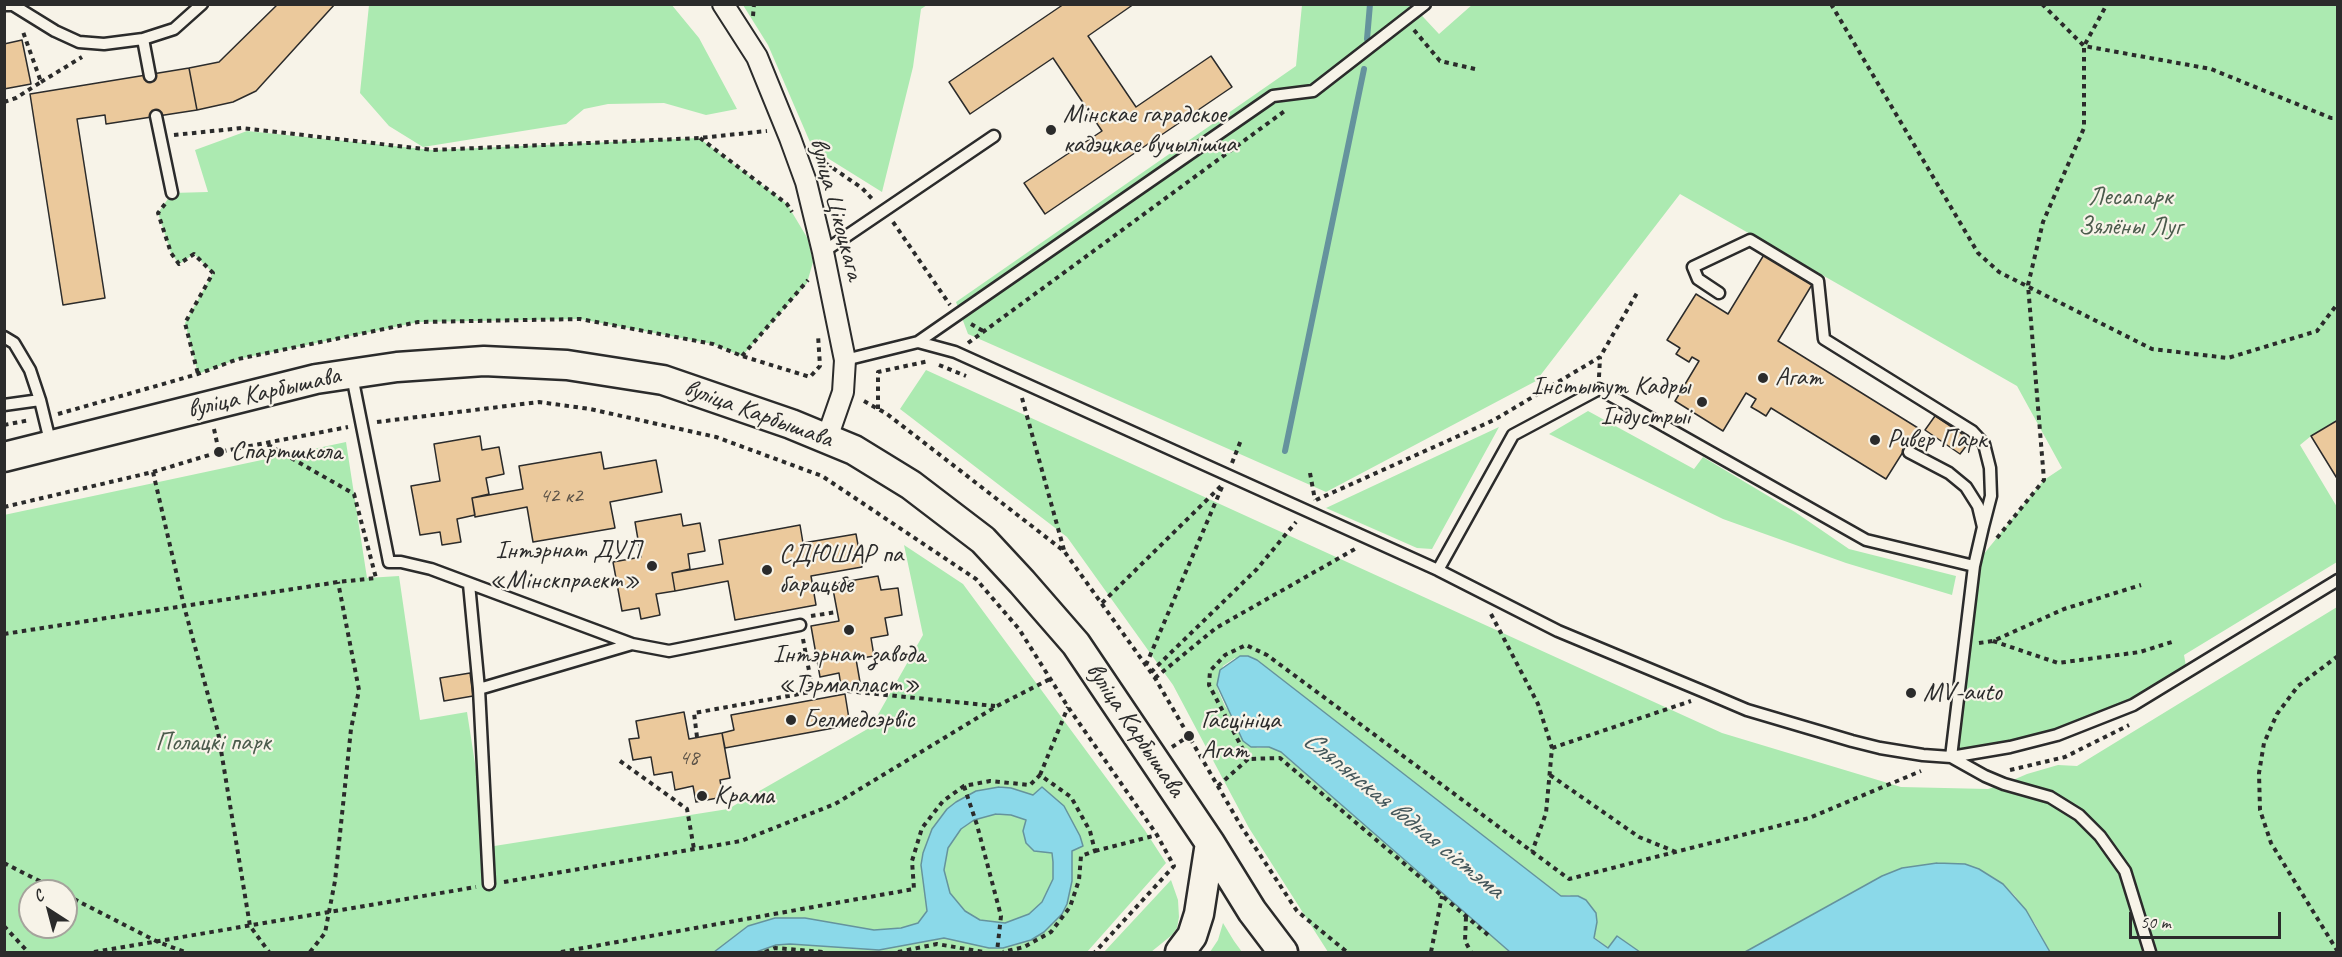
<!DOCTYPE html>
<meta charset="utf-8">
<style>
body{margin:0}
#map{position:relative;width:2342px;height:957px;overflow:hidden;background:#f7f3e8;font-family:Caveat,sans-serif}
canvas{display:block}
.frame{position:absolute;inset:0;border:6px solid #2b2b2b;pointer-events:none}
.north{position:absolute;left:18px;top:879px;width:60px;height:60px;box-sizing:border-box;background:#f7f3e8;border:2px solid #a5a39c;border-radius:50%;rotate:324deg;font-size:16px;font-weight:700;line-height:24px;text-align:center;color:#2b2b2b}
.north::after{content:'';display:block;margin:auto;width:21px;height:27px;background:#2b2b2b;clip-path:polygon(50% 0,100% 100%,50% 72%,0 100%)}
.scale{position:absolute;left:2129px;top:912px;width:152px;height:27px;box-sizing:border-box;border:3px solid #2b2b2b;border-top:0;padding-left:8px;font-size:18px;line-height:21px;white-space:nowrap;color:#2b2b2b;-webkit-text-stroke:4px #f7f3e8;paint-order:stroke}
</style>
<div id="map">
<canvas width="2342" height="957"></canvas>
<div class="frame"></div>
<div class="north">С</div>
<div class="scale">50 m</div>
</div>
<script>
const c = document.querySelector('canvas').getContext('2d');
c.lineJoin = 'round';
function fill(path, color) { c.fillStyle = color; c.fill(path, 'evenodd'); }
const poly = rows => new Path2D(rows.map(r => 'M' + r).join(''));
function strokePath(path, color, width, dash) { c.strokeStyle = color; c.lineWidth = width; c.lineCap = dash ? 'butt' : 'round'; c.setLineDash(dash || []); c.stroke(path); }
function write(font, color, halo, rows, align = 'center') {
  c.font = font + ' Caveat,sans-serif'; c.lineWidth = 4.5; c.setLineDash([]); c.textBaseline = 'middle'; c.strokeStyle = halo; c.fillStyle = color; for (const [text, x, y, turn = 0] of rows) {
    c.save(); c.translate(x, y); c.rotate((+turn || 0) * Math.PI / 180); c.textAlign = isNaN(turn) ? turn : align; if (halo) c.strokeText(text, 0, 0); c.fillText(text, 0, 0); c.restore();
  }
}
const green = poly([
 [671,4,699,38,737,109,706,115,664,103,608,104,584,109,566,124,423,147,389,126,360,93,369,5],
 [1473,4,2337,5,2337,420,2311,436,2300,445,2337,507,2337,562,2184,655,2187,672,2133,705,2057,735,1951,757,1974,566,2044,480,2062,468,2017,386,1680,194,1536,381,1326,492,968,334,956,302,1296,66,1302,5,1412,5,1439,34],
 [743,5,927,5,921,9,913,67,882,192,813,149,768,45],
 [247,131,433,150,699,138,787,204,808,239,813,262,807,283,742,356,713,344,580,319,419,322,238,359,198,374,185,323,213,273,194,254,179,264,171,253,158,213,172,193,208,192,195,150],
 [926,370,1722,733,1901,787,1988,789,2004,784,2027,774,2058,765,2077,766,2337,607,2337,952,2050,952,2035,924,2015,896,2003,884,1979,869,1952,863,1902,868,1882,876,1745,952,1640,952,1617,936,1608,948,1594,937,1596,930,1570,895,1561,896,1257,660,1253,658,1235,658,1223,666,1217,685,1218,690,1225,706,1257,748,1269,747,1281,752,1510,952,1328,952,1249,828,1173,685,1067,537,900,409],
 [1588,411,1694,469,1703,457,1795,512,1849,549,1956,576,1952,595,1846,563,1723,519,1549,434],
 [1499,427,1432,549,1417,548,1326,508],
 [346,442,367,578,399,576,420,720,467,712,488,847,728,809,871,727,923,635,904,545,963,584,1144,829,1166,863,1087,952,5,952,4,515],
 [30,891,66,891,66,927,30,927],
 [1171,880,1178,900,1179,917,1177,928,1172,935,1151,952,1104,952],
 [1223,923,1234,941,1242,952,1210,952,1218,940]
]);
const water = poly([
 [1240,656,1248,656,1257,660,1561,896,1578,896,1586,900,1596,913,1597,922,1594,938,1608,948,1617,936,1640,952,1510,952,1281,752,1269,747,1251,747,1243,741,1217,685,1220,670,1240,656],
 [999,787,1011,788,1033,795,1042,787,1064,806,1080,836,1083,846,1072,851,1072,881,1067,904,1062,914,1044,932,1031,940,1003,948,989,948,944,938,879,950,790,944,776,945,756,952,714,952,748,926,775,918,805,918,874,930,901,928,918,923,927,911,921,865,923,853,932,829,947,809,956,802,976,791,999,787],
 [996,814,1011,815,1026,820,1023,831,1026,843,1034,851,1052,853,1053,862,1053,879,1042,902,1029,914,1005,923,980,920,965,911,950,893,944,870,948,848,961,829,974,820,996,814],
 [1937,863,1965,864,1979,869,2003,884,2026,910,2050,952,1745,952,1882,876,1902,868,1937,863]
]);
const stream = poly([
 [1367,39,1370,4],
 [1285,451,1364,69]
]);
const building = poly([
 [278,4,335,4,256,91,233,102,197,110,189,68,219,62,278,4],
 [1064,4,1134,4,1088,36,1136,107,1211,56,1232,87,1045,214,1024,183,1102,131,1053,58,970,114,949,82,1064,4],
 [22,40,31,84,4,89,4,44,22,40],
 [189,68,197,110,106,124,105,115,77,119,105,298,63,305,30,94,189,68],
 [1765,253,1813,283,1778,341,1918,428,1886,479,1771,408,1766,416,1758,411,1751,407,1756,399,1746,393,1723,431,1675,401,1699,361,1692,357,1689,362,1676,354,1680,348,1667,340,1696,294,1728,314,1765,253],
 [1935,416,1971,440,1960,454,1925,430,1935,416],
 [2338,420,2338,480,2311,436,2338,420],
 [480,436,482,450,499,447,504,474,486,478,489,494,472,498,475,515,457,519,461,542,442,545,440,532,420,535,411,486,440,481,434,444,480,436],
 [601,452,604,469,656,460,662,492,610,502,615,528,533,542,527,507,475,517,472,498,523,489,519,466,601,452],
 [681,514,683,526,700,523,705,551,688,554,690,569,672,573,675,591,656,594,660,615,641,619,639,608,622,611,613,562,641,557,635,522,681,514],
 [800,525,803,543,856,534,862,567,811,576,816,605,735,620,728,581,675,591,672,573,723,564,719,540,800,525],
 [878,576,881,590,898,588,902,615,885,618,888,635,871,638,874,656,856,659,860,682,841,686,839,673,820,677,811,626,839,621,832,584,878,576],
 [470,673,473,696,444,701,440,678,470,673],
 [845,694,850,725,725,748,722,733,734,730,731,715,845,694],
 [684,712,689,739,722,733,730,778,720,780,723,797,696,802,693,786,675,790,672,772,654,775,651,757,633,760,629,739,639,738,636,721,684,712]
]);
const path = poly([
 [1831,4,1978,253,1999,272,2152,349,2228,358,2317,331,2338,303],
 [2042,4,2084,46,2211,69,2331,118,2338,118],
 [753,16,754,4],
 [1414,30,1440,61,1475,69],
 [41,82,82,57],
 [4,102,16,98,41,82,22,29],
 [174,135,242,128,433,150,699,138,767,131],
 [700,138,787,204,792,212],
 [818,158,862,188,874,201],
 [165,204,158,213,171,253,179,264,194,254,213,273,185,323,198,374],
 [893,222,950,305],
 [971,324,983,331],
 [968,343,1286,110],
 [742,356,808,280],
 [939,365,966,376],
 [1599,377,1600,358],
 [1022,398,1064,550],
 [864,401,887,414,1064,551,1155,678,1241,826,1297,911,1347,952],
 [878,409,878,372,929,361],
 [58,414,198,374,238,359,418,322,580,319,713,344,742,356,810,377,820,366,818,335],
 [377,422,539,402,590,409,716,437,822,476,976,579,1019,629,1068,707,1157,835,1174,866,1095,952],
 [4,425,30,420],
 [214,429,219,452],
 [1232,463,1241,440],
 [153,472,184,606,218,732,250,926,269,952],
 [1310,473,1315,500],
 [1316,500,1494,420,1600,357,1637,293],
 [4,507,153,472,219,452,348,427],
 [1997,538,2044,480,2028,285,2043,222,2084,128,2084,46,2107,4],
 [1102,603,1221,486],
 [1491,614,1538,704,1552,748,1546,813,1532,852],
 [811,616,837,612],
 [4,634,338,582,376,578,354,494,265,443],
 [803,639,813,692],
 [1993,641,2058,663,2140,652,2175,641],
 [1979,643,1993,641,2064,609,2141,585],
 [2338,656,2298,686,2277,714,2264,743,2259,773,2260,810,2271,843,2338,952],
 [1146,665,1222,487],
 [1151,672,1257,569,1296,522],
 [1155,678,1216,628,1355,549],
 [697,737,694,713,827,689,995,706],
 [1172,747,1189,736],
 [1552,748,1691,701],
 [620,761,687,809,694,849],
 [2010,770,2065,757,2129,725],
 [1040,775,1068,707],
 [1550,775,1639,837,1676,852],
 [964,786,977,825,1001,916,997,952],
 [1218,786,1248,759],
 [1095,851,1157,835],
 [4,863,59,891],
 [504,882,741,841,835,804,997,706,1050,679],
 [66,895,158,942,185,952],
 [1466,917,1465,941,1471,952],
 [4,926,28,952],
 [1488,935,1280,758,1248,759,1209,685,1210,671,1225,655,1246,645,1267,655,1569,879,1809,818,1921,771],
 [94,952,476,887],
 [310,952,325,933,329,912,335,881,351,729,359,690,338,582],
 [561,952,914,889,912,861,922,828,943,801,964,786,990,781,1030,785,1040,775,1071,797,1090,831,1095,851,1081,856,1079,880,1070,907,1051,932,1024,947,1003,952],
 [765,952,775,948,823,952],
 [898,952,937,944,984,952],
 [1431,952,1442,896]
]);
const lane = poly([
 [4,5,13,5,55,31,79,42,104,44,143,39,174,29,202,4],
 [143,39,150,76],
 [156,116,172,193],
 [823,252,994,136],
 [1719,293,1698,279,1693,267,1750,240,1818,281,1824,339,1972,431,1984,444,1990,468,1991,496,1983,527],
 [4,337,14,343,30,370,40,400,51,445],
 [918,342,1273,96,1313,91,1425,4],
 [845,360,918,342,955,352,1438,570,1558,631,1707,693,1747,710,1852,741,1880,748,1923,755,1951,757,2010,747,2057,735,2133,705,2338,580],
 [352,376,389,562,401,562,431,569,632,644,669,651,800,625],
 [4,405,40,400],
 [1909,452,1949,473,1966,487,1978,506,1983,527,1974,566],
 [1438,570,1513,435,1599,389,1866,540,1974,566,1951,757],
 [469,584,479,689,632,644],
 [479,689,489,884],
 [1951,757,1985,776,2004,784,2050,797,2079,815,2100,836,2125,871,2150,952]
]);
const street = poly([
 [723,4,757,57,790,138,806,182,823,252,845,360,843,392,827,438]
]);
const secondary = poly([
 [4,457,316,379,397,367,484,361,567,365,663,380,791,424,854,450,911,485,983,540,1022,582,1076,644,1210,843,1252,911,1283,952],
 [1180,952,1192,936,1199,914,1210,843]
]);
const markers = [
 [1051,130,6,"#2b2b2b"],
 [1763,378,6,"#2b2b2b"],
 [1702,402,6,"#2b2b2b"],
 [1875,440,6,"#2b2b2b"],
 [219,452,6,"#2b2b2b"],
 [652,566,6,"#2b2b2b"],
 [767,570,6,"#2b2b2b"],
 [849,630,6,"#2b2b2b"],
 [1911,693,6,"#2b2b2b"],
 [791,720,6,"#2b2b2b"],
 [1189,736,6,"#2b2b2b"],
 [702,796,6,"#2b2b2b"]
];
const numberNames = [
 ["42 к2",561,496],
 ["48",689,758]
];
const poiNames = [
 ["Мінскае гарадское",1063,115],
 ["кадэцкае вучылішча",1063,145],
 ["Агат",1775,378],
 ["Інстытут Кадры",1690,387,"right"],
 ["Індустрыі",1690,417,"right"],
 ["Ривер Парк",1887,440],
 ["Спартшкола",231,452],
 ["Інтэрнат ДУП",640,551,"right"],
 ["«Мінскпраект»",640,581,"right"],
 ["СДЮШАР па",779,555],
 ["барацьбе",779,585],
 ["Інтэрнат завода",849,655,"center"],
 ["«Тэрмапласт»",849,685,"center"],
 ["MV-auto",1923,693],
 ["Белмедсэрвіс",803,720],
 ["Гасцініца",1201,721],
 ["Агат",1201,751],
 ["Крама",714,796]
];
const parkNames = [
 ["Лесапарк",2130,197],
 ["Зялёны Луг",2130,227],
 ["Полацкі парк",213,743]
];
const streetNames = [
 ["вуліца Цікоцкага",836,209,75],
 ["вуліца Карбышава",264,393,-13],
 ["вуліца Карбышава",758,414,20],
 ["вуліца Карбышава",1135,730,56]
];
const waterNames = [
 ["Сляпянская водная сістэма",1403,815,39]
];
fill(green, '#aceab1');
fill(water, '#8bd9e9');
strokePath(water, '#65939d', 1.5);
strokePath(stream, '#65939d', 6);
fill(building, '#ebc99c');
strokePath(building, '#2b2b2b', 1.5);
strokePath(lane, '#2b2b2b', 15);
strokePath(street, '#2b2b2b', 24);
strokePath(secondary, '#2b2b2b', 33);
strokePath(path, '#2b2b2b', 4, [4.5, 4.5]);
strokePath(lane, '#f7f3e8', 10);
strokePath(street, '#f7f3e8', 20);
strokePath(secondary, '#f7f3e8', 28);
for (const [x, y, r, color] of markers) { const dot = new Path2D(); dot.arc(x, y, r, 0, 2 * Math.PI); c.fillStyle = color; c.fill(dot); strokePath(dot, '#f7f3e8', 2); }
write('22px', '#5b5247', null, numberNames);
write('26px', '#2b2b2b', '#f7f3e8', poiNames, 'left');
write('26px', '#4b5b4c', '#f7f3e8', parkNames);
write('26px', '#2b2b2b', '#f7f3e8', streetNames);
write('italic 27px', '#43565a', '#f7f3e8', waterNames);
</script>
